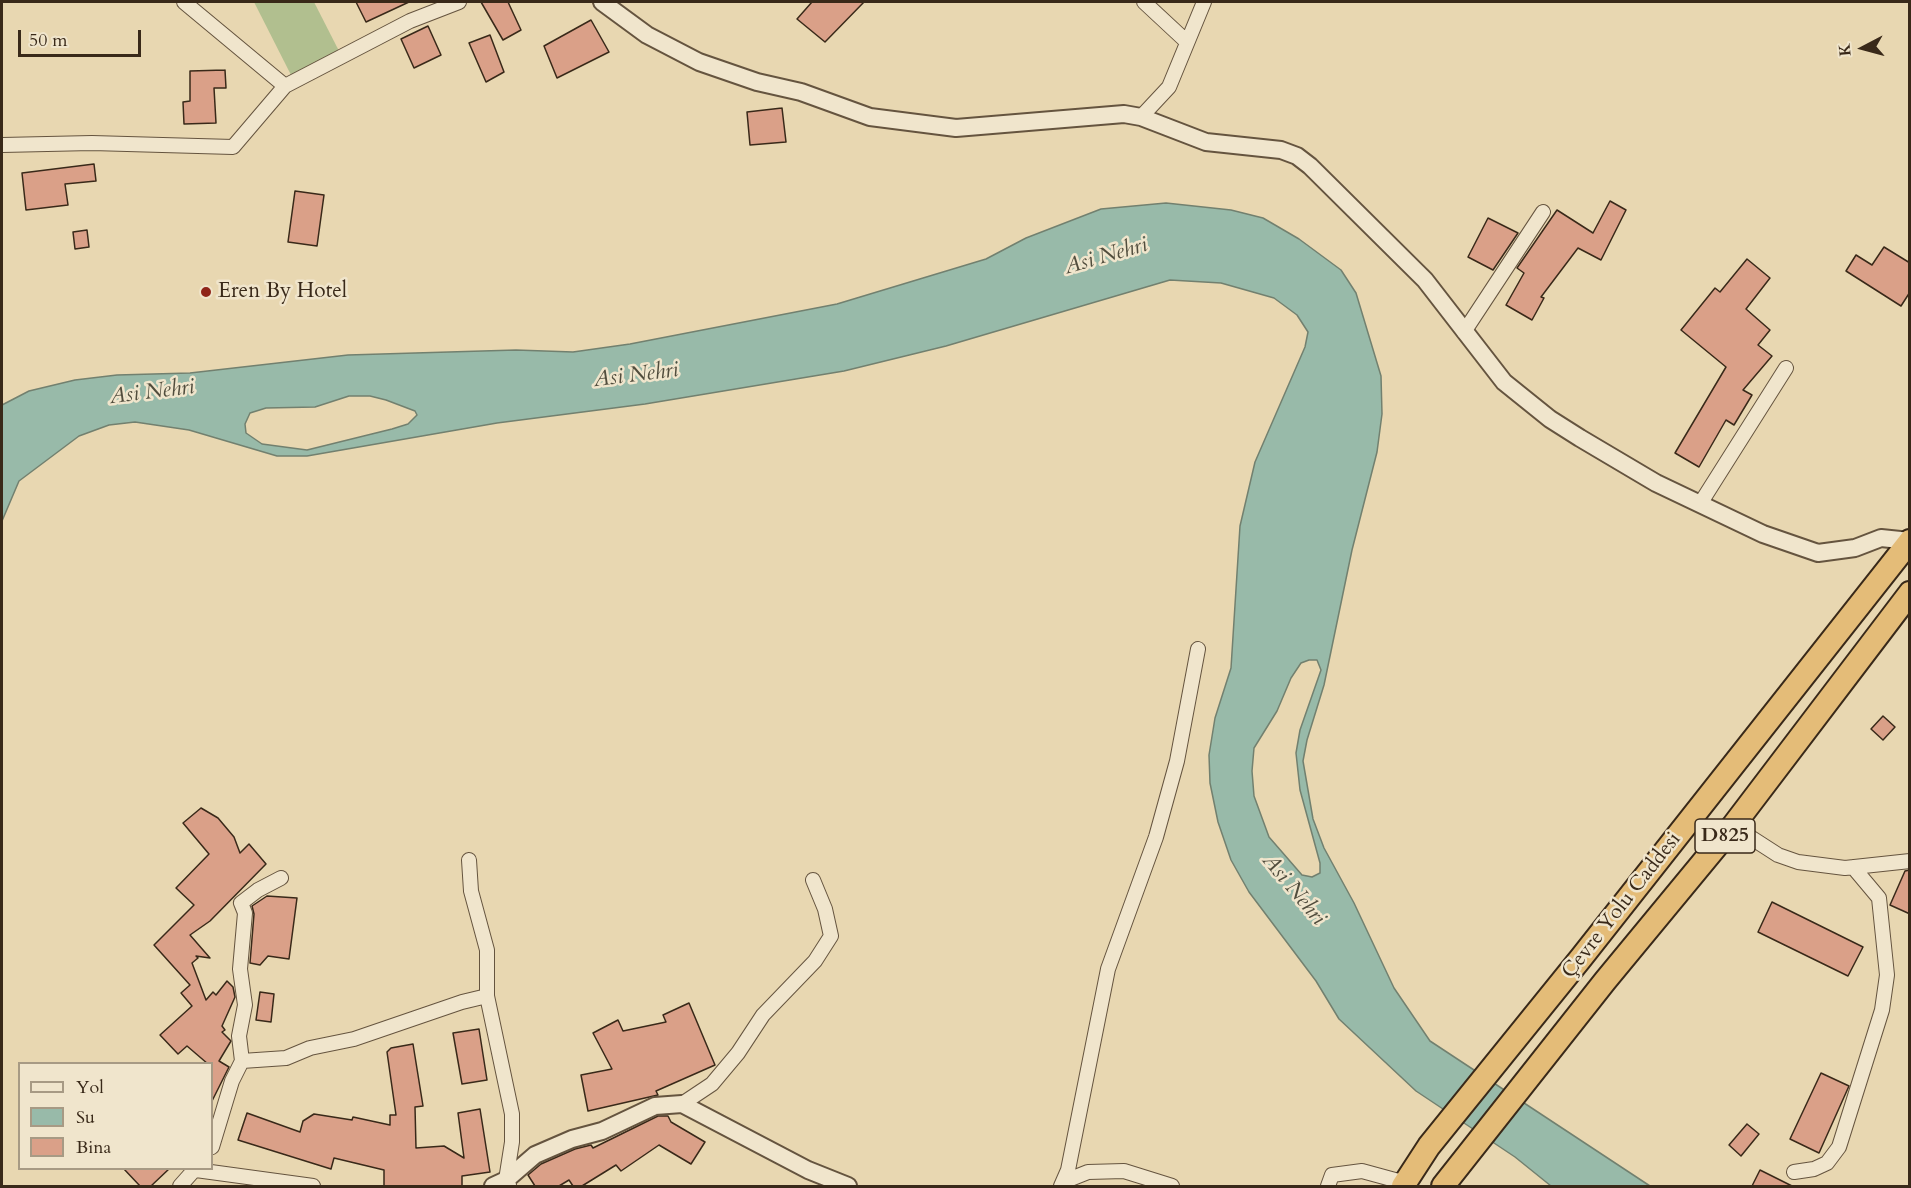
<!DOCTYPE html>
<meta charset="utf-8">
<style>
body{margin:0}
#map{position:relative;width:1911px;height:1188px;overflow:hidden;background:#e8d7b1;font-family:Cardo,serif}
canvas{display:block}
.frame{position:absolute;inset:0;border:3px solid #392919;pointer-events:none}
.legend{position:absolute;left:18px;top:1062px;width:195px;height:108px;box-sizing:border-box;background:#f0e5cc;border:2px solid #a79a84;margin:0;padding:8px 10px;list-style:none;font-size:18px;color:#392919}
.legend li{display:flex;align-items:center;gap:12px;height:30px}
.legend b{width:30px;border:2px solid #a79a84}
.north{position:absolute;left:1833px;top:18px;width:60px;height:60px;-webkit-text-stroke:4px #f0e5cc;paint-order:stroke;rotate:264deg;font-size:16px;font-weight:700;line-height:24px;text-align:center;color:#392919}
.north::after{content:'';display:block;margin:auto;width:21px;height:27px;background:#392919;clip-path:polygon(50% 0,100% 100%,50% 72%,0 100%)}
.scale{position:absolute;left:18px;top:30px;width:123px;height:27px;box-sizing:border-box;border:3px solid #392919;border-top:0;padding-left:8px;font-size:18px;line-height:21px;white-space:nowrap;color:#392919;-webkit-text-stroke:4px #f0e5cc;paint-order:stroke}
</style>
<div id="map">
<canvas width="1911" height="1188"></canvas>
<div class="frame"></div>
<ul class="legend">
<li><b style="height:8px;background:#f0e5cc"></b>Yol</li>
<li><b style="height:16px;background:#98baa9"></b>Su</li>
<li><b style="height:16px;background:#daa088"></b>Bina</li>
</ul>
<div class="north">K</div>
<div class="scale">50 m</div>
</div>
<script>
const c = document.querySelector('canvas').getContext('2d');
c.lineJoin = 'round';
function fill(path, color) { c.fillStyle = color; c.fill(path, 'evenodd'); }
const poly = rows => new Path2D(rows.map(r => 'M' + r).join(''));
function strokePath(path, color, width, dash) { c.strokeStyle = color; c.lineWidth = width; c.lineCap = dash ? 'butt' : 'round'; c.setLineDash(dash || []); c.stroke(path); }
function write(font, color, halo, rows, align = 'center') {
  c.font = font + ' Cardo,serif'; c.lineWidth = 5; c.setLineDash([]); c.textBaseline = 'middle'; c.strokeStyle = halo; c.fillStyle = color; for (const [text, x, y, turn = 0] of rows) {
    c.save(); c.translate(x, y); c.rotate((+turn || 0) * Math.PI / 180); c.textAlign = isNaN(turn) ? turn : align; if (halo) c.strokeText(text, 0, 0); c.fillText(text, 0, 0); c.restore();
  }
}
const green = poly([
 [254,2,314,2,339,51,291,75]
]);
const water = poly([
 [1166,203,1231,210,1263,218,1299,239,1341,270,1356,293,1381,376,1382,414,1377,452,1352,550,1324,685,1307,740,1303,761,1313,819,1324,848,1354,903,1394,988,1430,1041,1650,1186,1551,1186,1515,1157,1416,1091,1339,1019,1316,981,1249,892,1231,860,1218,822,1210,783,1209,755,1215,718,1231,668,1240,526,1255,462,1305,347,1308,332,1297,315,1274,298,1221,283,1170,280,946,346,844,371,645,404,497,423,307,456,277,456,189,430,135,422,109,425,79,436,19,481,2,521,2,405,29,391,75,380,117,375,190,373,348,355,516,350,573,352,630,344,837,304,986,259,1026,238,1101,209,1166,203],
 [349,396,370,396,386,400,415,411,417,415,408,424,392,429,307,450,262,444,246,433,245,424,250,413,266,408,315,407,349,396],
 [1309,660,1317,660,1321,670,1300,730,1296,753,1300,790,1320,863,1320,873,1312,877,1302,875,1269,837,1254,796,1252,771,1254,748,1277,711,1291,678,1301,663,1309,660]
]);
const building = poly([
 [356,2,409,2,366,22,356,2],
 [481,2,508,2,521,30,503,40,481,2],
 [812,2,864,2,825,42,797,19,812,2],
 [591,20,609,52,557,78,544,46,591,20],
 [428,26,441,55,414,68,401,39,428,26],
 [490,35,504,72,486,82,469,43,490,35],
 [225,70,226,88,214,88,216,123,184,124,183,102,190,101,190,71,225,70],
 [782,108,786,142,750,145,747,112,782,108],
 [94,164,96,181,65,184,68,205,26,210,22,173,94,164],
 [295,191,324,195,317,246,288,242,295,191],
 [1610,201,1626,210,1601,260,1578,248,1541,297,1544,298,1532,320,1506,305,1524,273,1517,268,1557,210,1593,233,1610,201],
 [1488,218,1518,233,1493,270,1468,257,1488,218],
 [87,230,89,247,75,249,73,232,87,230],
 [1884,247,1910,263,1910,292,1901,306,1846,271,1856,255,1872,265,1884,247],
 [1747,259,1770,278,1746,309,1770,330,1758,345,1772,356,1743,390,1752,395,1734,425,1726,420,1699,467,1675,453,1726,367,1681,330,1715,288,1720,292,1747,259],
 [1883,716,1895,727,1883,740,1871,729,1883,716],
 [201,808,218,818,234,837,240,853,249,844,266,864,210,921,190,935,210,958,196,956,198,958,192,963,206,1000,213,992,216,995,227,981,233,987,235,997,222,1026,225,1030,222,1032,231,1041,219,1061,229,1067,212,1101,212,1064,208,1064,187,1046,178,1054,160,1035,192,1006,181,993,190,985,154,945,194,905,176,888,209,854,183,823,201,808],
 [1910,870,1910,914,1890,905,1905,871,1910,870],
 [267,896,297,898,289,959,268,956,260,965,250,963,254,914,252,906,267,896],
 [1772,902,1863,947,1848,976,1758,932,1772,902],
 [260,992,274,994,271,1022,256,1020,260,992],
 [689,1003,715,1065,656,1091,658,1095,588,1111,581,1075,612,1069,593,1033,618,1020,623,1031,666,1022,663,1015,689,1003],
 [479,1029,487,1080,462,1084,453,1033,479,1029],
 [413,1044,423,1106,415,1107,416,1148,444,1146,464,1158,458,1113,480,1109,490,1172,462,1176,462,1186,384,1186,384,1170,334,1158,331,1169,238,1140,247,1113,300,1132,303,1121,314,1114,352,1120,353,1117,390,1125,390,1115,396,1115,387,1052,391,1048,413,1044],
 [1821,1073,1849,1086,1819,1153,1790,1139,1821,1073],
 [658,1116,668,1116,671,1122,705,1142,691,1164,659,1145,621,1171,616,1165,582,1186,573,1186,569,1180,559,1186,535,1186,528,1175,541,1164,575,1149,591,1145,593,1148,658,1116],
 [1747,1124,1759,1134,1741,1156,1729,1145,1747,1124],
 [123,1168,170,1168,151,1186,140,1186,123,1168],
 [1760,1170,1792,1186,1752,1186,1760,1170]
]);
const minor = poly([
 [184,2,285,86],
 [1144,2,1187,42],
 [1141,117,1169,87,1204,2],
 [2,145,92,143,233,147,285,86,410,21,459,2],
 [1464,332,1543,212],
 [1700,504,1786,368],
 [1733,826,1778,855,1798,862,1845,868,1910,861],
 [469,860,471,891,487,950,487,996],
 [242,1061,286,1058,310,1048,354,1039,462,1002,487,996,512,1114,512,1142,506,1180,509,1185],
 [682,1104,712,1084,738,1053,763,1015,815,961,831,936,825,909,813,880],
 [212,1147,232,1081,242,1061,239,1036,245,1005,240,969,245,913,241,903,258,890,281,878],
 [196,1170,313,1186],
 [1794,1172,1814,1169,1827,1163,1839,1147,1882,1010,1887,975,1879,898,1853,867],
 [1063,1182,1088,1172,1124,1171,1172,1186],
 [180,1186,196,1168],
 [1061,1186,1068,1170,1108,969,1156,837,1177,761,1198,649],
 [1328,1186,1332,1175,1362,1171,1406,1183]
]);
const tertiary = poly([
 [602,2,647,35,699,62,757,82,801,92,870,117,956,128,1124,114,1141,117,1206,142,1281,150,1297,156,1310,166,1425,280,1504,382,1550,419,1580,438,1656,483,1763,534,1818,553,1855,548,1881,538,1910,541],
 [493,1186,506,1180,535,1155,572,1139,602,1131,655,1106,682,1104,808,1170,848,1186]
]);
const trunk = poly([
 [1403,1186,1429,1146,1581,958,1910,541],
 [1443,1186,1605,981,1733,826,1910,593]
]);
const markers = [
 [206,292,6,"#8f2418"]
];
const shields = [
 [1725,836,60]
];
const shieldNames = [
 ["D825",1725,836]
];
const poiNames = [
 ["Eren By Hotel",218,292]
];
const streetNames = [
 ["Çevre Yolu Caddesi",1622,906,-52]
];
const waterNames = [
 ["Asi Nehri",1106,257,-16],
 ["Asi Nehri",636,376,-7],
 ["Asi Nehri",152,393,-7],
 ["Asi Nehri",1293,890,50]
];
fill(green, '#b1bf8f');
fill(water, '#98baa9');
strokePath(water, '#72806f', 1.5);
fill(building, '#daa088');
strokePath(building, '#392919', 1.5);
strokePath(minor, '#65543f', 16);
strokePath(tertiary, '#65543f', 20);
strokePath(trunk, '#392919', 26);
strokePath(minor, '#f0e5cc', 14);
strokePath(tertiary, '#f0e5cc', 16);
strokePath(trunk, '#e4bc78', 22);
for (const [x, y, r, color] of markers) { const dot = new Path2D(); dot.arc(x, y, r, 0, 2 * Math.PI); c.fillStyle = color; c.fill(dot); strokePath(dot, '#f0e5cc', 2); }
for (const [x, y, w] of shields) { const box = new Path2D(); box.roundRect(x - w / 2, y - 17, w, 34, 4.5); c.fillStyle = '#f0e5cc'; c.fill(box); strokePath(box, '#392919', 1.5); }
write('bold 20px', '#392919', null, shieldNames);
write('21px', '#392919', '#f0e5cc', poiNames, 'left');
write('21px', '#392919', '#f0e5cc', streetNames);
write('italic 22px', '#514d3d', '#f0e5cc', waterNames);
</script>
